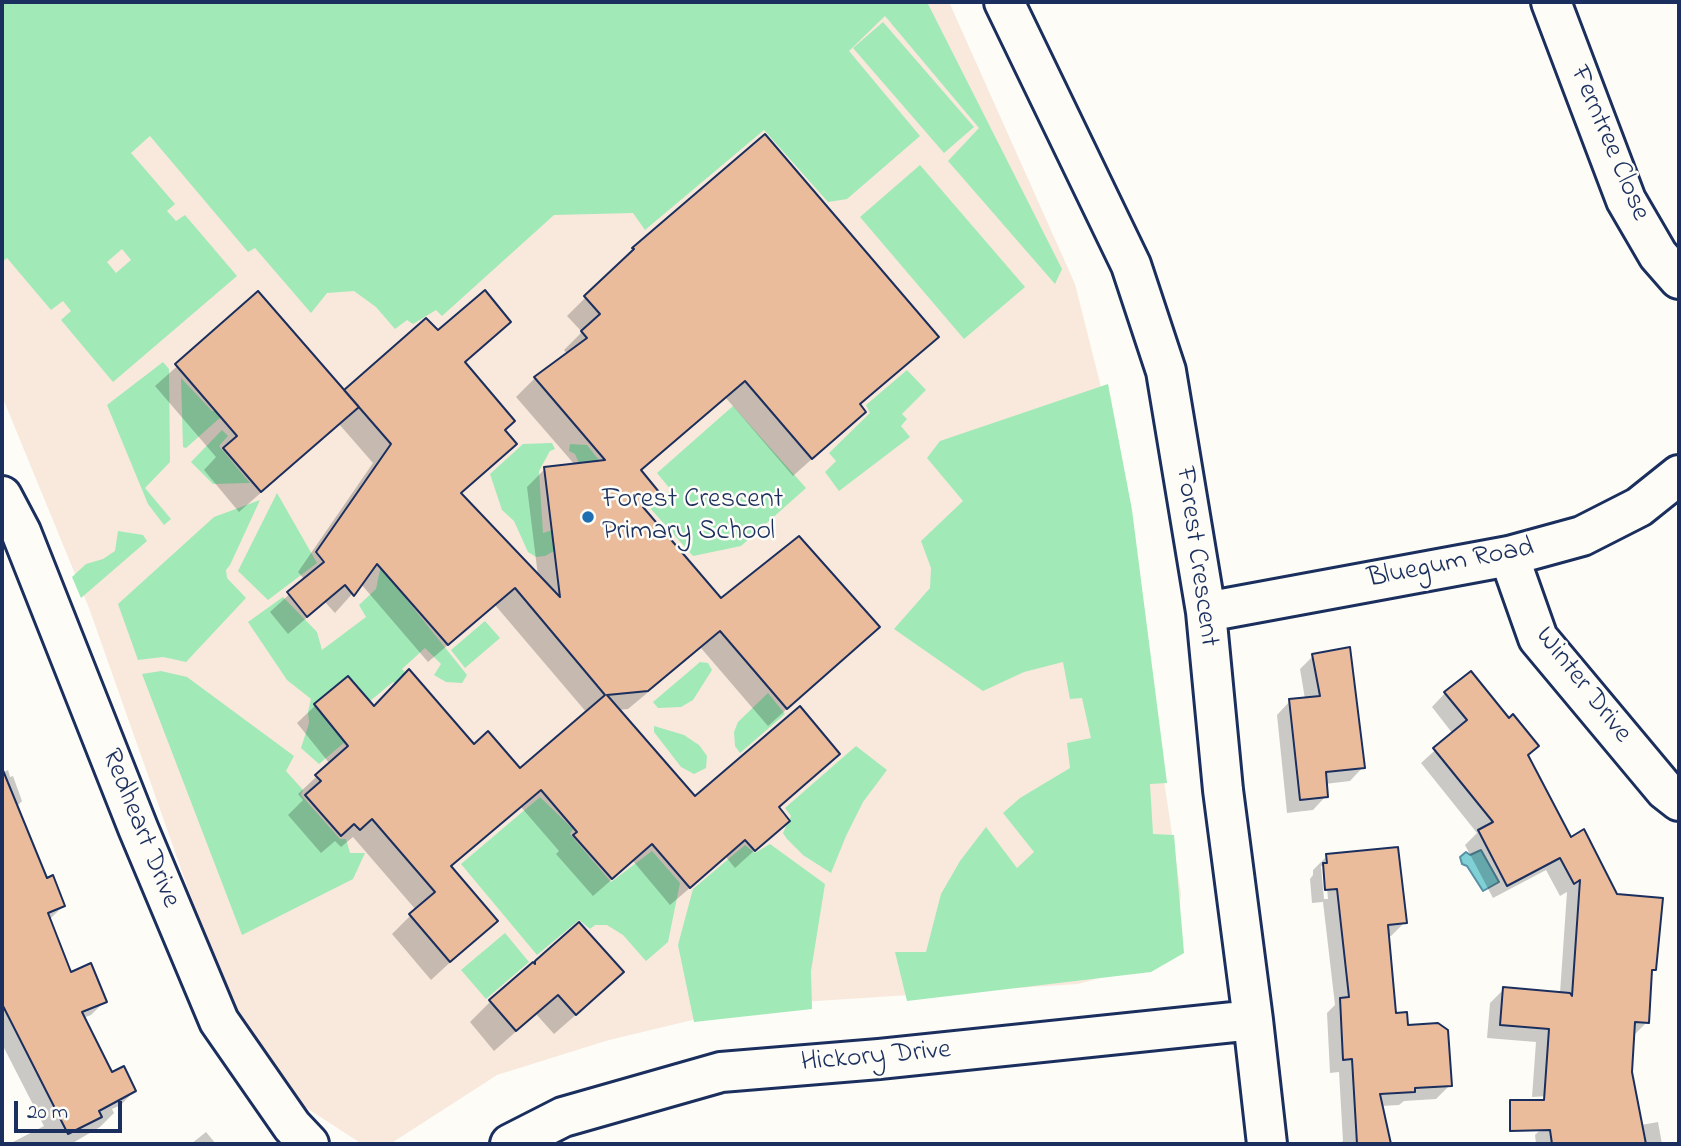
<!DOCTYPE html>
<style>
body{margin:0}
#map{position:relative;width:1681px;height:1146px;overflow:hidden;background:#fdfcf7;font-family:"Indie Flower",sans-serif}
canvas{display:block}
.frame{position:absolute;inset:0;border:4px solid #1b2f5e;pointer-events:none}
.scale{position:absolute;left:14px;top:1101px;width:108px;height:32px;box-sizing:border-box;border:4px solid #1b2f5e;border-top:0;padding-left:9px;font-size:21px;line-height:24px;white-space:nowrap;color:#1b2f5e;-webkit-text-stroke:5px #fdfcf7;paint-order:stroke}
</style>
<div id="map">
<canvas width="1681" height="1146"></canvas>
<div class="frame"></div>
<div class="scale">20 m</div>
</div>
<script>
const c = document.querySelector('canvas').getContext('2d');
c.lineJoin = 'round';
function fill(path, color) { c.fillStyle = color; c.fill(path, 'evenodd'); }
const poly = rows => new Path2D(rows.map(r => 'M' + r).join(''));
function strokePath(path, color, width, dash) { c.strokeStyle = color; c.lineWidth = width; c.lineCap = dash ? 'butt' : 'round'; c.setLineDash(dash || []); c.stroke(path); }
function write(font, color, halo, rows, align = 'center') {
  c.font = font + ' "Indie Flower",sans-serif'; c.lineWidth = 5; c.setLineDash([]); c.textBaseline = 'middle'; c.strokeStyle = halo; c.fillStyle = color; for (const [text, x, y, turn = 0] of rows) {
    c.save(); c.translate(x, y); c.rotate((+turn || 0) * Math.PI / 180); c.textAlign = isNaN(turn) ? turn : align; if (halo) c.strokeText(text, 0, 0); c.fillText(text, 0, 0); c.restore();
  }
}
const built = poly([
 [175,2,949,2,1075,284,1111,427,1181,894,1174,957,1078,984,755,1005,609,1040,497,1075,390,1144,362,1144,302,1105,227,999,89,608,2,396,2,262,190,102]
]);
const green = poly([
 [2,2,927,2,1062,269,1055,284,948,161,979,128,885,16,849,51,920,136,847,199,828,202,764,130,645,230,633,213,554,215,442,316,436,310,413,324,407,320,395,329,376,307,354,291,327,293,311,313,255,248,248,252,150,136,131,153,175,204,167,211,176,221,185,215,237,276,113,382,61,320,71,311,63,301,51,310,7,258,2,262],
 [122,249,131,260,116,273,107,262],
 [883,22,974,127,944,153,853,48],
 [920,165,1025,287,964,339,860,217],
 [163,362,169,369,170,462,145,488,171,519,164,525,148,504,107,405],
 [907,370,926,390,902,414,907,419,901,426,910,437,839,491,825,472,836,461,829,453,870,413,866,405],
 [181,378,212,411,218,411,222,416,186,448,183,447],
 [1108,384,1132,510,1167,783,1150,784,1153,834,1174,835,1184,953,1151,972,907,1001,895,952,926,952,941,894,960,861,986,827,1017,868,1034,852,1003,813,1020,798,1070,768,1067,743,1091,738,1082,698,1070,699,1063,662,1024,672,983,691,894,629,930,588,931,568,921,541,963,501,927,458,940,441],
 [733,406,806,488,741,546,693,556,650,508,671,490,657,473],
 [222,430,228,436,219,446,250,483,213,484,191,462],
 [552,443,555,449,550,451,539,471,543,533,591,517,583,473,575,454,569,451,570,444,587,445,611,475,621,503,564,553,554,551,545,556,536,557,528,552,514,521,502,510,490,474,523,444],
 [277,493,317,563,268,600,238,571],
 [260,500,230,565,226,570,227,578,246,598,186,662,163,657,138,660,118,604,214,517],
 [118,531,143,535,147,541,81,598,72,577,86,564,103,559,115,551],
 [382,560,383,570,467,675,462,683,446,682,434,675,441,664,425,648,402,669,415,682,403,691,393,682,364,706,373,718,319,764,301,748,309,723,308,712,311,699,287,680,248,622,283,597,317,632,322,650,366,617,359,605,376,589],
 [485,621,500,638,465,668,451,650],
 [700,662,708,663,712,670,693,700,681,707,658,708,653,702],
 [161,671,187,677,294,756,286,771,303,790,301,795,340,839,346,839,350,853,365,853,353,879,242,935,142,674],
 [768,693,785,714,740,753,735,746,734,732,738,722],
 [654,726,684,735,699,745,707,756,706,768,694,774,681,767,654,732],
 [856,746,887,770,863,802,846,836,831,873,803,855,787,839,783,833,791,816,785,808],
 [540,797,573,829,570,834,611,882,652,851,680,883,668,942,646,961,623,935,607,925,595,925,590,929,579,920,537,955,461,864],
 [770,844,825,884,811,971,812,1009,694,1022,678,945,693,889,745,845,755,853],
 [505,933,529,962,486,999,461,970]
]);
const water = poly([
 [1481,850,1499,882,1483,891,1467,866,1462,864,1460,857,1466,852,1470,855,1481,850]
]);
const shadow = poly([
 [634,249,937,337,859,406,864,412,793,476,726,398,640,472,641,507,721,601,878,627,768,726,701,648,628,709,618,710,695,798,838,754,778,809,788,820,735,868,726,857,670,905,633,861,593,896,556,854,559,851,521,807,450,868,495,921,431,980,392,934,416,910,353,837,341,847,335,841,321,853,288,815,303,800,298,794,330,764,297,723,316,705,373,709,473,746,520,770,587,713,495,605,428,662,361,584,335,613,325,602,288,634,270,612,305,580,298,572,373,463,339,424,239,512,204,470,216,457,155,386,258,294,344,392,438,332,509,322,464,363,503,431,496,462,460,494,538,576,527,487,545,469,575,465,516,397,535,378,568,355,564,350,582,332,567,316],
 [1313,656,1363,767,1350,781,1325,784,1326,796,1313,810,1287,813,1277,715,1290,701,1305,699,1300,669],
 [1445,693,1527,756,1571,840,1655,969,1651,973,1647,1022,1633,1036,1616,1092,1532,1097,1536,1042,1487,1038,1490,1003,1504,989,1560,993,1567,892,1560,896,1546,870,1493,898,1465,845,1477,833,1421,763,1453,734,1432,707],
 [2,766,4,772,8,770,10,777,13,776,22,801,17,806,46,880,63,906,49,920,48,968,2,986],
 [1327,856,1405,922,1391,936,1387,936,1395,1015,1450,1085,1436,1099,1404,1101,1399,1105,1381,1106,1389,1144,1339,1144,1343,1141,1339,1072,1330,1073,1327,1013,1335,1005,1323,902,1312,903,1310,879,1313,875,1313,870],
 [1321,866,1325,866,1328,899,1324,899],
 [579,925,601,993,554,1034,536,1014,494,1051,470,1022,491,1001],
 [70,974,105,1001,91,1015,83,1018,111,1074,134,1091,121,1105,112,1109,114,1113,100,1127,71,1144,9,1144,44,1126,2,1044,2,1012],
 [1549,1121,1641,1125,1658,1122,1662,1144,1536,1144,1535,1135],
 [206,1132,216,1144,191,1144]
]);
const building = poly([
 [765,134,939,337,860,404,866,412,812,459,745,381,641,470,659,492,643,507,721,598,799,536,880,627,787,709,720,631,648,691,607,695,695,796,800,706,840,754,779,807,790,821,755,851,745,840,690,888,652,844,612,879,573,835,577,832,541,790,451,866,498,921,450,962,409,914,435,892,372,819,360,830,354,824,341,836,305,795,321,781,315,775,348,746,314,704,348,676,374,706,409,669,474,744,488,731,520,768,605,695,515,588,448,645,377,564,354,596,345,585,307,617,287,592,324,562,316,552,391,444,344,390,426,318,438,330,485,290,511,322,465,362,515,421,505,430,517,444,461,493,560,597,544,467,605,460,534,377,587,338,581,331,600,314,584,296,634,249,632,248,765,134],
 [258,291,359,407,261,492,223,448,237,436,175,364,258,291],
 [1350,647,1365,768,1326,772,1328,797,1300,800,1289,699,1320,696,1312,654,1350,647],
 [1471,671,1509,718,1513,714,1539,746,1528,755,1571,837,1584,829,1617,894,1663,898,1656,970,1652,970,1649,1023,1635,1022,1632,1072,1646,1144,1552,1144,1550,1130,1510,1131,1510,1100,1544,1100,1549,1029,1500,1025,1503,987,1570,993,1572,996,1580,880,1574,884,1560,858,1507,886,1478,830,1493,822,1433,748,1467,720,1444,692,1471,671],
 [2,768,47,878,53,875,65,906,48,913,71,972,91,963,107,1002,82,1012,112,1072,124,1066,136,1091,99,1111,102,1117,68,1134,2,1004,2,768],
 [1398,847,1407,923,1388,925,1396,1013,1407,1012,1408,1025,1438,1023,1448,1030,1452,1086,1415,1088,1415,1092,1380,1094,1391,1144,1357,1144,1352,1059,1343,1060,1340,998,1349,997,1337,889,1325,890,1323,863,1327,863,1326,854,1398,847],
 [579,922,624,972,576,1015,558,995,516,1031,489,1000,533,962,535,964,535,961,579,922]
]);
const minor = poly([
 [1004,2,1131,265,1166,371,1206,612,1223,790,1253,1020,1267,1144],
 [1551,2,1626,200,1658,255,1679,279],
 [2,496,21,532,138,828,219,1021,292,1126,309,1144],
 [1509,556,1538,638,1665,790,1679,801],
 [1206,612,1509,556,1582,536,1639,507,1679,475],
 [510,1144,563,1117,721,1072,879,1059,1253,1020]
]);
const markers = [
 [588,517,7,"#1f6fb2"]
];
const streetNames = [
 ["Ferntree Close",1608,144,67],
 ["Forest Crescent",1195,557,82],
 ["Bluegum Road",1451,565,-11],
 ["Winter Drive",1582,686,52],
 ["Redheart Drive",139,829,68],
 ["Hickory Drive",876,1058,-5]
];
const poiNames = [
 ["Forest Crescent",602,501],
 ["Primary School",602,533]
];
fill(built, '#f8e9dc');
fill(green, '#a1e9b7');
fill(water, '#80d1d6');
strokePath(water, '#5890a6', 2);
fill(shadow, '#0003');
fill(building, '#ebbc9c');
strokePath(building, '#1b2f5e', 2);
strokePath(minor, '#1b2f5e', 44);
strokePath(minor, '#fdfcf7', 38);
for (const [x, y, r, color] of markers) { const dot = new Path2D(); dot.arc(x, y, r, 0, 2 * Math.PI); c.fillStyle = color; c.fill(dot); strokePath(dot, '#fdfcf7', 2.5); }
write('28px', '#1b2f5e', '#fdfcf7', streetNames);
write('28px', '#1b2f5e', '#fdfcf7', poiNames, 'left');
</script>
